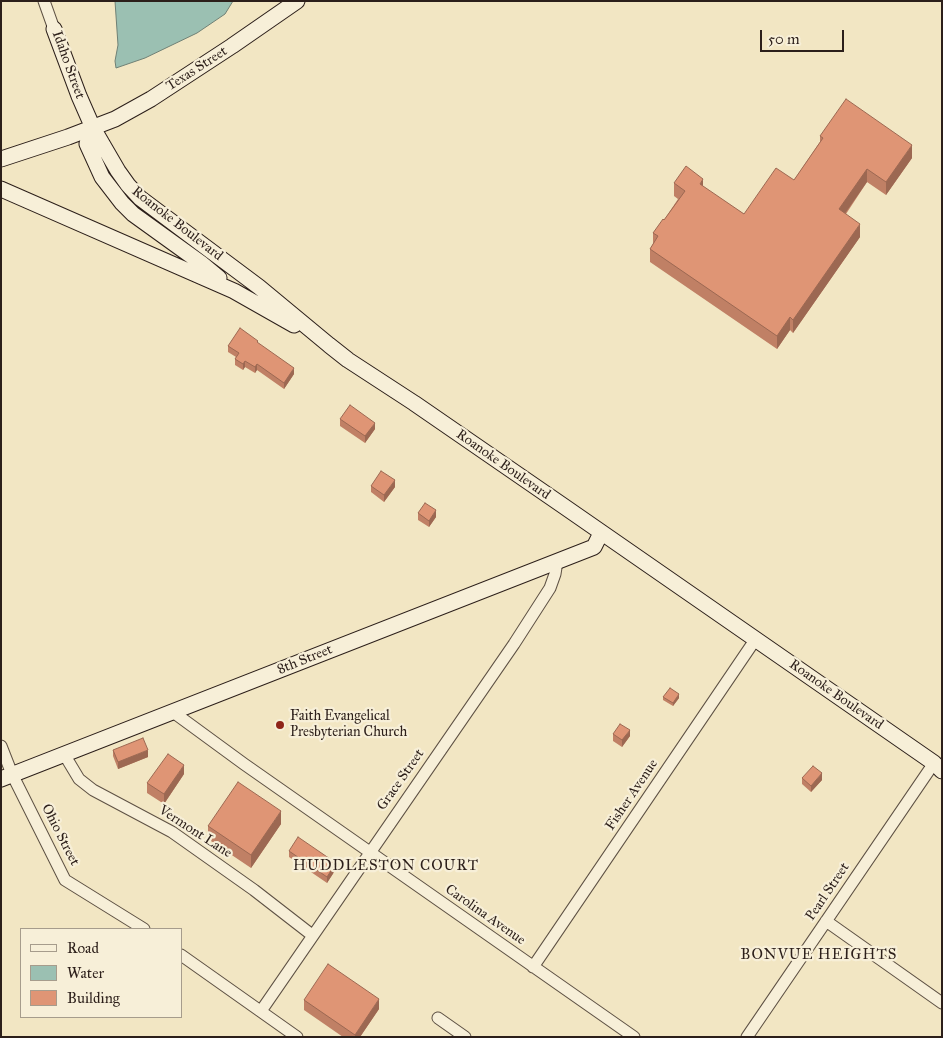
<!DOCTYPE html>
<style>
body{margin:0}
#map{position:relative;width:943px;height:1038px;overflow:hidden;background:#f2e6c3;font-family:"IM FELL Great Primer",serif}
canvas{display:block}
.frame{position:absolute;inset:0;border:2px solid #2c1f1a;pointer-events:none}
.legend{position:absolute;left:20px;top:928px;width:162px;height:90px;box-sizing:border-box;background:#f7efd8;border:1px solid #a69c8c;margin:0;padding:6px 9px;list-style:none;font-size:15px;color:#2c1f1a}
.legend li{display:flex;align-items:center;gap:10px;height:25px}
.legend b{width:25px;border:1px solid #a69c8c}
.scale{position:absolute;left:760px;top:30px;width:84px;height:22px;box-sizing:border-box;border:2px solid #2c1f1a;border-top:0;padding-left:6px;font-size:15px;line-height:18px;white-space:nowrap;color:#2c1f1a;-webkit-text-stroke:4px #f7efd8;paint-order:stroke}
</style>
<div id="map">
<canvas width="943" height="1038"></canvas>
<div class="frame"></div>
<ul class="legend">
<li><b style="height:6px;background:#f7efd8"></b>Road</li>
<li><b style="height:14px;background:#9bc0b2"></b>Water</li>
<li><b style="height:14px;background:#df9575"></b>Building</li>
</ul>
<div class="scale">50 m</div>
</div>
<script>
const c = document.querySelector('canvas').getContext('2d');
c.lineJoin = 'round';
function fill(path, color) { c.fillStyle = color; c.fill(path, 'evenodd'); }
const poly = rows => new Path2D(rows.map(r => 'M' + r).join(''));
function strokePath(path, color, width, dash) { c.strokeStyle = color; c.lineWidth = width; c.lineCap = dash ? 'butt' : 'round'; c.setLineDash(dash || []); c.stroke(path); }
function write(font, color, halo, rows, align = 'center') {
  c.font = font + ' "IM FELL Great Primer",serif'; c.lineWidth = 4.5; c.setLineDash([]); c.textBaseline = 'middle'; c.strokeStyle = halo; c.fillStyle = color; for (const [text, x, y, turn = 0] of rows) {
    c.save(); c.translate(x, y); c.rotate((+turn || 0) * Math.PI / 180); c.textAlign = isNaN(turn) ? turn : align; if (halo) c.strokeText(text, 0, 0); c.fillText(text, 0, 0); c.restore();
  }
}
const water = poly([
 [115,1,233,1,225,14,197,33,145,58,116,68,115,61,118,45,115,1]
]);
const street = poly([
 [44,1,54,29],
 [173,712,244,764,634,1037],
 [1,746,12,774,65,880,144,929],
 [64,754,79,779,93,790,172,832,254,890,312,935],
 [826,921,942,1003],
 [181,955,297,1037],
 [533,967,755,640],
 [261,1011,514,644,550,588,555,574,557,561],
 [438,1018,465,1037],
 [747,1037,934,763]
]);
const secondary = poly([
 [54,29,79,96,93,128,118,171,128,185,140,198,259,287,329,345,348,360,414,403,562,505,934,763,942,771],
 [93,128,87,144,102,177,122,203,133,214,201,263,219,278],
 [1,159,68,137,115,119,151,99,232,46,297,1],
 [1,189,234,291,294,325],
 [1,779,594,547,601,533]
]);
const wall = poly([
 [820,136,912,158,886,195,867,182,846,214,860,237,793,333,790,330,777,349,650,262,650,249,653,244,653,233,664,220,678,199,674,196,674,183,703,187,744,214,794,180,820,142],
 [258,343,294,374,284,389,257,370,255,373,245,367,243,370,235,365,235,359,236,357,228,352,228,346],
 [340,419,375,429,365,443,340,426],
 [371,486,395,487,384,502,371,492],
 [418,513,436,517,429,527,418,520],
 [663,697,679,698,673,706,663,700],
 [613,734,630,736,622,747,613,741],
 [113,750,148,757,118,769,113,756],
 [184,774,164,804,147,793,147,783],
 [802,778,822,780,811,792,802,784],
 [281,824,251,868,208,839,208,826],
 [289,851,336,869,327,883,289,857],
 [304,1000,379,1009,360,1037,343,1037,304,1010]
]);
const shadedWall = poly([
 [912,145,912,158,886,195,886,182],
 [867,169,867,182,839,222,839,209],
 [703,179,703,192,700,184],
 [860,224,860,237,793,333,793,320],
 [790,317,790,330,777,349,777,336],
 [245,361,245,367,243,370,243,364],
 [257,364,257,370,255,373,255,367],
 [294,368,294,374,284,389,284,383],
 [375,423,375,429,365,443,365,436],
 [395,480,395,487,384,502,384,495],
 [436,510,436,517,429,527,429,521],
 [679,694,679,698,673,706,673,703],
 [630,730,630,736,622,747,622,740],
 [148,750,148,757,118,769,118,762],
 [184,765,184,774,164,804,164,794],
 [822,773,822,780,811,792,811,786],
 [281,811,281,824,251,868,251,855],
 [336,863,336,869,327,883,327,877],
 [379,999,379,1009,360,1037,355,1037,355,1035]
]);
const building = poly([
 [846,99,912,145,886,182,867,169,839,209,860,224,793,320,790,317,777,336,650,249,658,236,653,233,663,219,664,220,685,191,674,183,686,166,703,179,700,184,744,214,776,168,794,180,823,138,820,136,846,99],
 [240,328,258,341,257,342,294,368,284,383,257,364,255,367,245,361,243,364,235,359,239,353,228,346,240,328],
 [350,405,375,423,365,436,340,419,350,405],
 [381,471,395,480,384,495,371,486,381,471],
 [425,503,436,510,429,521,418,513,425,503],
 [670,688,679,694,673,703,663,697,670,688],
 [620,724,630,730,622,740,613,734,620,724],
 [143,738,148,750,118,762,113,750,143,738],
 [168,754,184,765,164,794,147,783,168,754],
 [813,766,822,773,811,786,802,778,813,766],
 [238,782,281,811,251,855,208,826,238,782],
 [298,837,336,863,327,877,289,851,298,837],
 [328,964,379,999,355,1035,304,1000,328,964]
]);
const markers = [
 [280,725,5,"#8f2418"]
];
const streetNames = [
 ["Idaho Street",68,65,70],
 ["Texas Street",197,69,-33],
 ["Roanoke Boulevard",177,224,38],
 ["Roanoke Boulevard",503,465,35],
 ["8th Street",305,660,-22],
 ["Roanoke Boulevard",836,695,35],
 ["Grace Street",401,780,-55],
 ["Fisher Avenue",632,795,-56],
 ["Vermont Lane",195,832,33],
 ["Ohio Street",60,835,63],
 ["Pearl Street",828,892,-56],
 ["Carolina Avenue",485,915,35]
];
const poiNames = [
 ["Faith Evangelical",290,717],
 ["Presbyterian Church",290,733]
];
const neighbourhoodNames = [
 ["HUDDLESTON COURT",386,866],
 ["BONVUE HEIGHTS",819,955]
];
fill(water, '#9bc0b2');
strokePath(water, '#6f8075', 1);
strokePath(street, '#5e5144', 13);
strokePath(secondary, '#2c1f1a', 17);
strokePath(street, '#f7efd8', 11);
strokePath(secondary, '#f7efd8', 15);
fill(wall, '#c08065');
fill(shadedWall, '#9c6852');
fill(building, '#df9575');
strokePath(building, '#9c6852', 1);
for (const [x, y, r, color] of markers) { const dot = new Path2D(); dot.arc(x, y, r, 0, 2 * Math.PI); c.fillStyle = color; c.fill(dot); strokePath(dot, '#f7efd8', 2); }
write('14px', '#2c1f1a', '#f7efd8', streetNames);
write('14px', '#2c1f1a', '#f7efd8', poiNames, 'left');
c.letterSpacing = '1px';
write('15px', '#2c1f1a', '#f7efd8', neighbourhoodNames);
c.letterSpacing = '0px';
</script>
